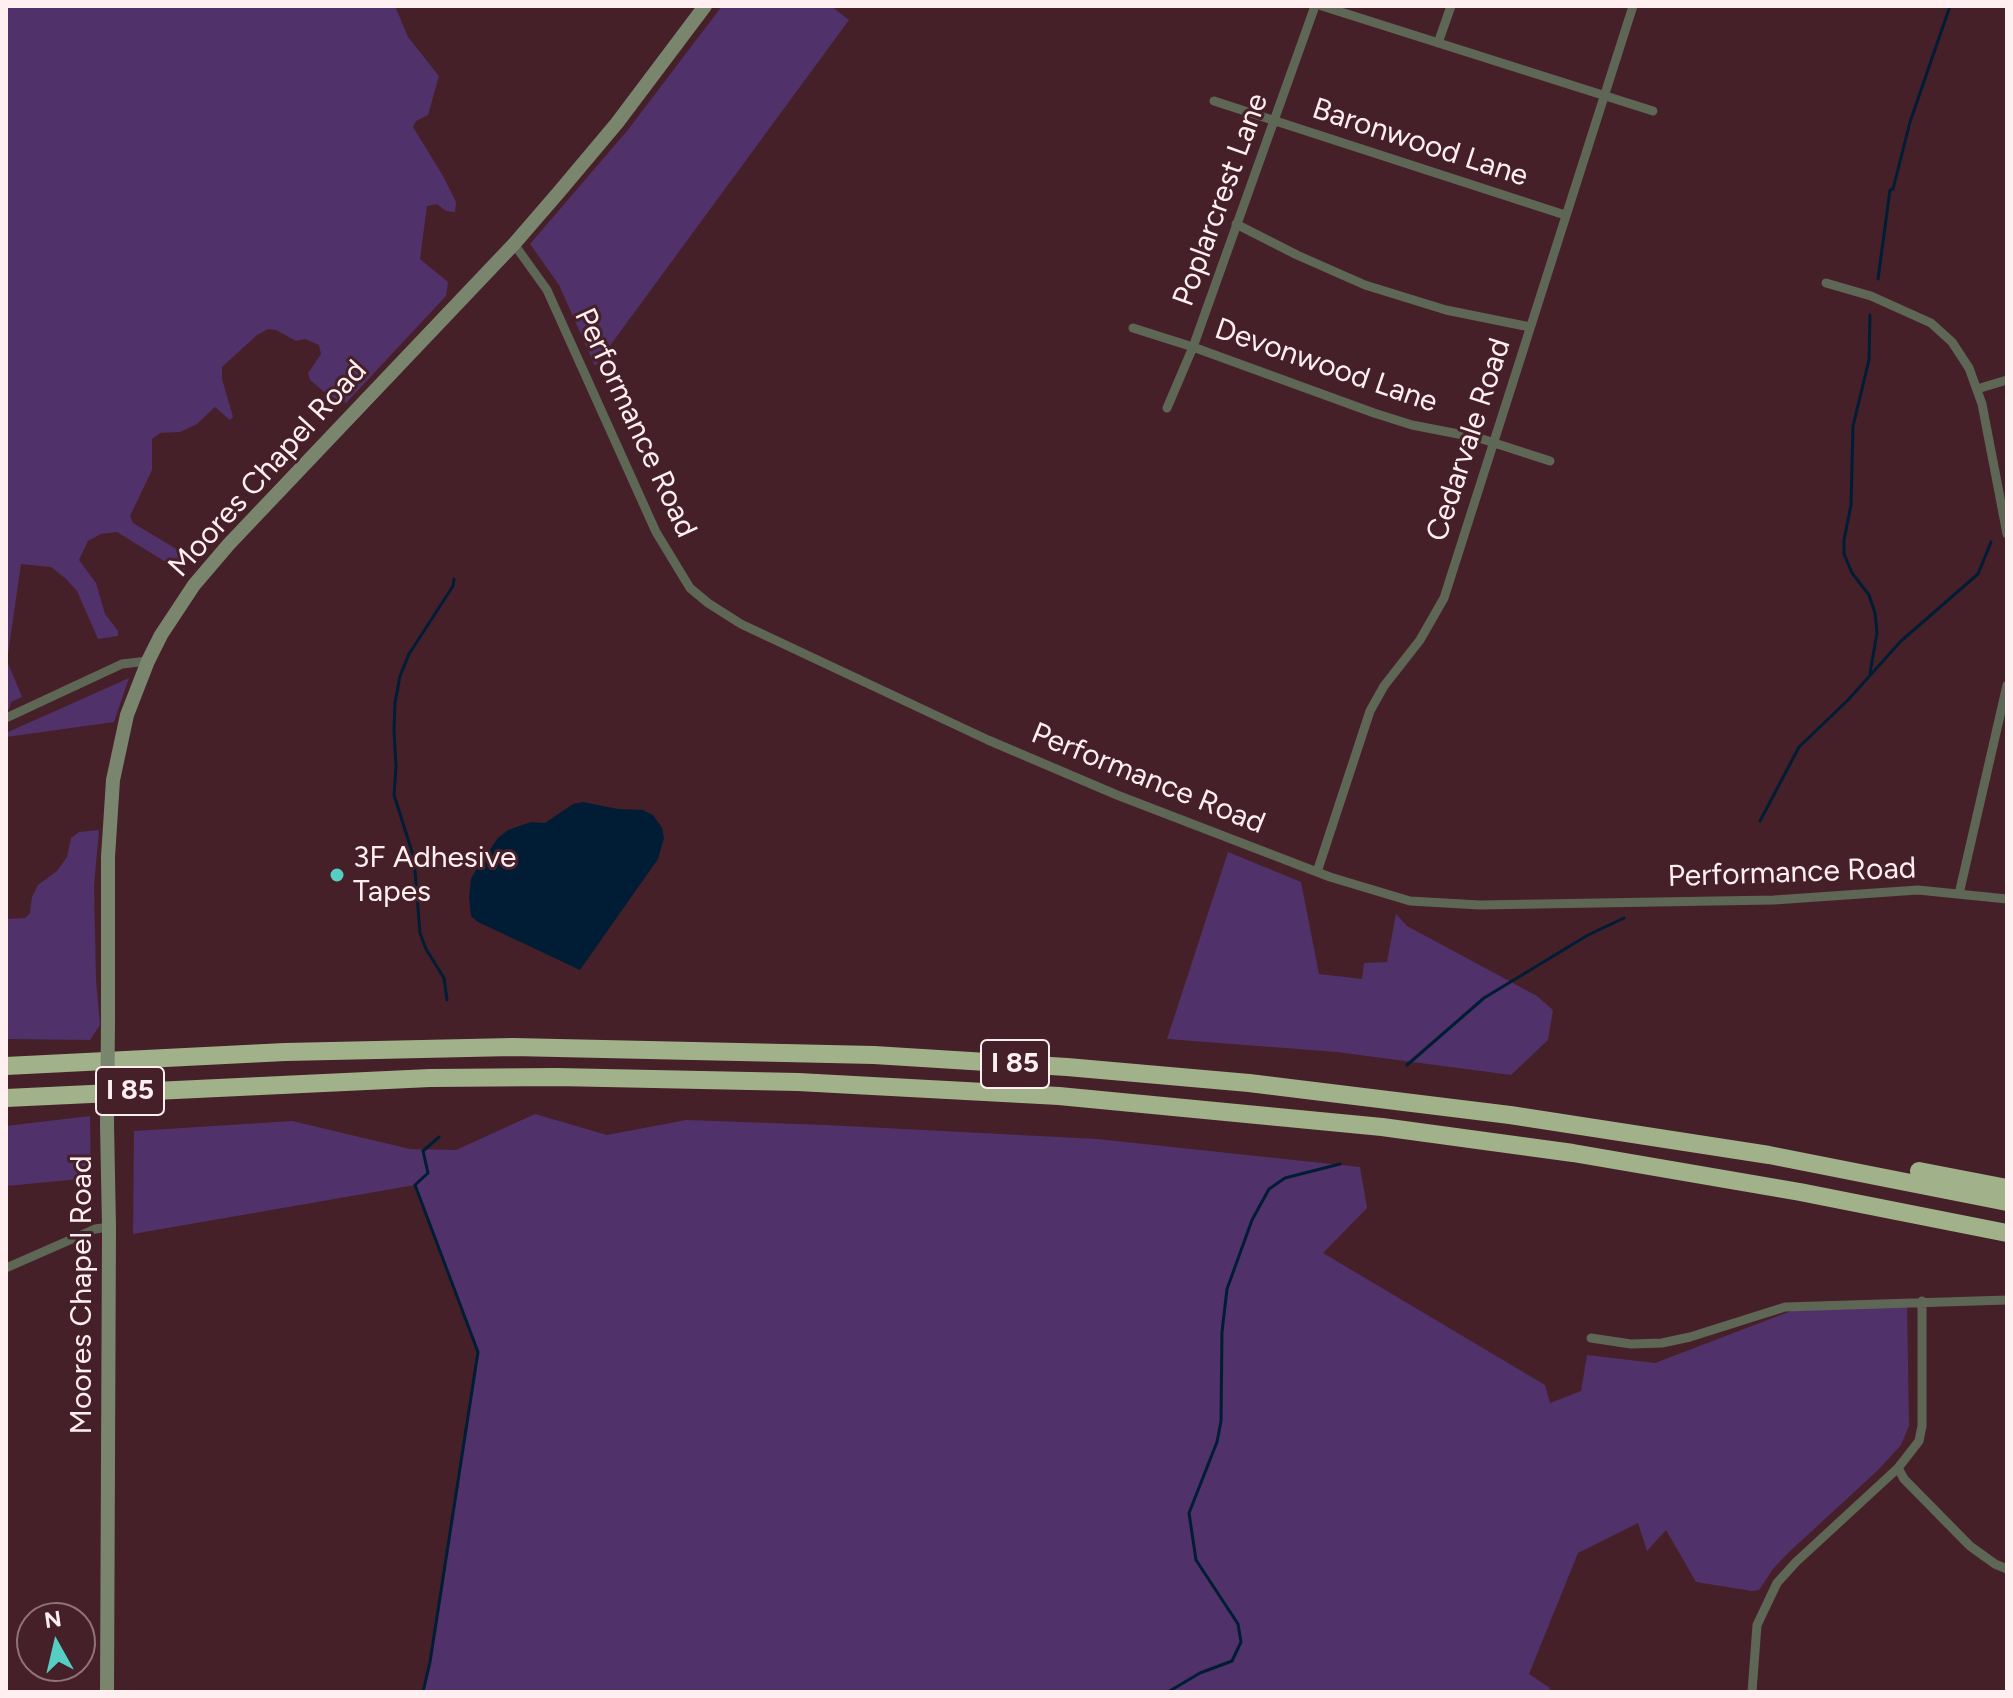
<!DOCTYPE html>
<style>
body{margin:0}
#map{position:relative;width:2013px;height:1698px;overflow:hidden;background:#462028;font-family:Figtree,sans-serif}
canvas{display:block}
.frame{position:absolute;inset:0;border:8px solid #ffeff1;pointer-events:none}
.north{position:absolute;left:16px;top:1602px;width:80px;height:80px;box-sizing:border-box;background:#462028;border:2px solid #907378;border-radius:50%;rotate:352deg;font-size:22px;font-weight:700;line-height:32px;text-align:center;color:#ffeff1}
.north::after{content:'';display:block;margin:auto;width:28px;height:36px;background:#56cec4;clip-path:polygon(50% 0,100% 100%,50% 72%,0 100%)}
</style>
<div id="map">
<canvas width="2013" height="1698"></canvas>
<div class="frame"></div>
<div class="north">N</div>
</div>
<script>
const c = document.querySelector('canvas').getContext('2d');
c.lineJoin = 'round';
function fill(path, color) { c.fillStyle = color; c.fill(path, 'evenodd'); }
const poly = rows => new Path2D(rows.map(r => 'M' + r).join(''));
function strokePath(path, color, width, dash) { c.strokeStyle = color; c.lineWidth = width; c.lineCap = dash ? 'butt' : 'round'; c.setLineDash(dash || []); c.stroke(path); }
function write(font, color, halo, rows, align = 'center') {
  c.font = font + ' Figtree,sans-serif'; c.lineWidth = 6; c.setLineDash([]); c.textBaseline = 'middle'; c.strokeStyle = halo; c.fillStyle = color; for (const [text, x, y, turn = 0] of rows) {
    c.save(); c.translate(x, y); c.rotate((+turn || 0) * Math.PI / 180); c.textAlign = isNaN(turn) ? turn : align; if (halo) c.strokeText(text, 0, 0); c.fillText(text, 0, 0); c.restore();
  }
}
const green = poly([
 [6,6,395,6,408,37,439,76,428,115,416,121,413,127,443,176,456,202,455,212,446,211,437,204,427,206,420,259,448,282,446,296,346,403,329,396,310,380,308,373,321,354,319,345,305,339,296,341,276,330,268,329,257,335,222,367,222,379,233,417,230,420,215,407,197,424,180,432,160,433,152,439,152,470,130,516,133,523,183,553,186,561,184,570,177,569,117,532,101,534,88,541,79,560,96,583,105,614,118,631,118,636,98,639,77,591,65,578,51,567,21,564,7,661,22,697,11,702,9,709,6,711],
 [722,6,831,6,849,20,595,366,559,285,530,244,627,131],
 [129,678,114,722,6,737,6,733],
 [99,830,94,886,96,980,100,1025,90,1040,6,1039,6,919,25,918,30,913,32,897,38,885,57,871,67,857,71,838,79,832],
 [1228,852,1301,882,1319,974,1362,979,1364,963,1387,962,1396,914,1407,926,1537,996,1553,1010,1548,1040,1511,1075,1337,1052,1167,1039],
 [535,1114,607,1135,686,1120,826,1125,1097,1139,1360,1167,1367,1208,1323,1253,1545,1385,1550,1403,1581,1391,1587,1355,1655,1363,1799,1308,1907,1305,1909,1426,1901,1445,1878,1470,1787,1554,1773,1569,1759,1590,1752,1591,1696,1582,1666,1530,1647,1551,1638,1523,1578,1553,1529,1674,1550,1688,1548,1692,423,1692,430,1662,478,1353,415,1185,133,1234,134,1131,292,1121,410,1149,456,1150],
 [90,1116,91,1178,6,1186,6,1126]
]);
const water = poly([
 [583,802,618,809,643,810,653,815,662,828,664,838,658,859,580,970,478,922,471,916,469,898,471,879,477,868,498,838,508,830,531,822,545,823,573,804]
]);
const stream = poly([
 [1878,279,1890,190,1893,189,1910,122,1950,6],
 [1870,673,1877,633,1875,613,1869,595,1852,573,1844,554,1844,540,1851,505,1853,426,1869,360,1870,315],
 [1760,821,1799,747,1848,700,1901,641,1978,574,1991,542],
 [447,1000,444,978,426,949,420,933,414,858,394,795,396,767,394,730,395,703,400,676,409,654,453,586,454,579],
 [1407,1065,1484,998,1588,935,1624,918],
 [423,1692,430,1662,478,1352,415,1185,428,1173,423,1151,439,1137],
 [1168,1692,1200,1673,1232,1661,1241,1642,1238,1624,1196,1560,1189,1513,1217,1442,1221,1421,1222,1332,1227,1289,1252,1220,1269,1189,1285,1178,1340,1164]
]);
const minor = poly([
 [1322,6,1653,111],
 [1438,43,1451,6],
 [1214,101,1565,215],
 [1236,224,1297,255,1365,285,1446,310,1530,327],
 [514,244,547,290,656,532,690,588,708,603,741,624,988,740,1117,795,1330,877,1410,901,1480,905,1774,900,1918,890,2007,899],
 [1826,283,1871,296,1931,323,1952,342,1969,368,1982,404,2007,534],
 [1133,328,1193,347,1374,413,1412,425,1479,438,1550,461],
 [1977,389,2007,380],
 [1167,408,1193,347,1315,6],
 [6,718,122,664,148,661],
 [1317,872,1370,711,1384,686,1420,640,1444,598,1633,6],
 [1959,894,2007,685],
 [6,1268,95,1229,109,1227],
 [1591,1338,1631,1344,1662,1343,1690,1337,1785,1307,2007,1300],
 [1898,1468,1904,1479,1970,1546,1995,1564,2007,1569],
 [1752,1692,1757,1625,1777,1583,1796,1562,1898,1468,1919,1441,1922,1426,1922,1301]
]);
const secondary = poly([
 [108,1023,108,857,113,780,127,715,148,661,161,635,194,585,229,544,514,244,559,192,617,123,705,6],
 [107,1692,109,1227,107,1124]
]);
const motorway = poly([
 [6,1066,285,1052,513,1047,874,1055,1067,1067,1249,1083,1510,1115,1769,1155,2007,1202],
 [6,1098,430,1078,557,1077,798,1082,1059,1096,1382,1127,1573,1153,1800,1192,2007,1233],
 [1919,1171,2007,1188]
]);
const secondaryBridge = poly([
 [107,1124,108,1023]
]);
const markers = [
 [337,875,8,"#56cec4"]
];
const shields = [
 [1015,1064,68],
 [130,1091,68]
];
const shieldNames = [
 ["I 85",1015,1064],
 ["I 85",130,1091]
];
const streetNames = [
 ["Baronwood Lane",1420,143,18],
 ["Poplarcrest Lane",1221,200,-70],
 ["Devonwood Lane",1326,366,19],
 ["Performance Road",635,423,65],
 ["Cedarvale Road",1469,440,-72],
 ["Moores Chapel Road",268,469,-48],
 ["Performance Road",1148,779,22],
 ["Performance Road",1792,873,-2],
 ["Moores Chapel Road",82,1295,-90]
];
const poiNames = [
 ["3F Adhesive",353,858],
 ["Tapes",353,892]
];
fill(green, '#503169');
fill(water, '#011d35');
strokePath(stream, '#011d35', 3);
strokePath(minor, '#5e6656', 9);
strokePath(secondary, '#79856c', 14);
strokePath(motorway, '#a1b28b', 18);
strokePath(secondaryBridge, '#79856c', 14);
for (const [x, y, r, color] of markers) { const dot = new Path2D(); dot.arc(x, y, r, 0, 2 * Math.PI); c.fillStyle = color; c.fill(dot); strokePath(dot, '#462028', 3); }
for (const [x, y, w] of shields) { const box = new Path2D(); box.roundRect(x - w / 2, y - 24, w, 48, 6); c.fillStyle = '#462028'; c.fill(box); strokePath(box, '#ffeff1', 2); }
write('bold 28px', '#ffeff1', null, shieldNames);
write('30px', '#ffeff1', '#462028', streetNames);
write('30px', '#ffeff1', '#462028', poiNames, 'left');
</script>
